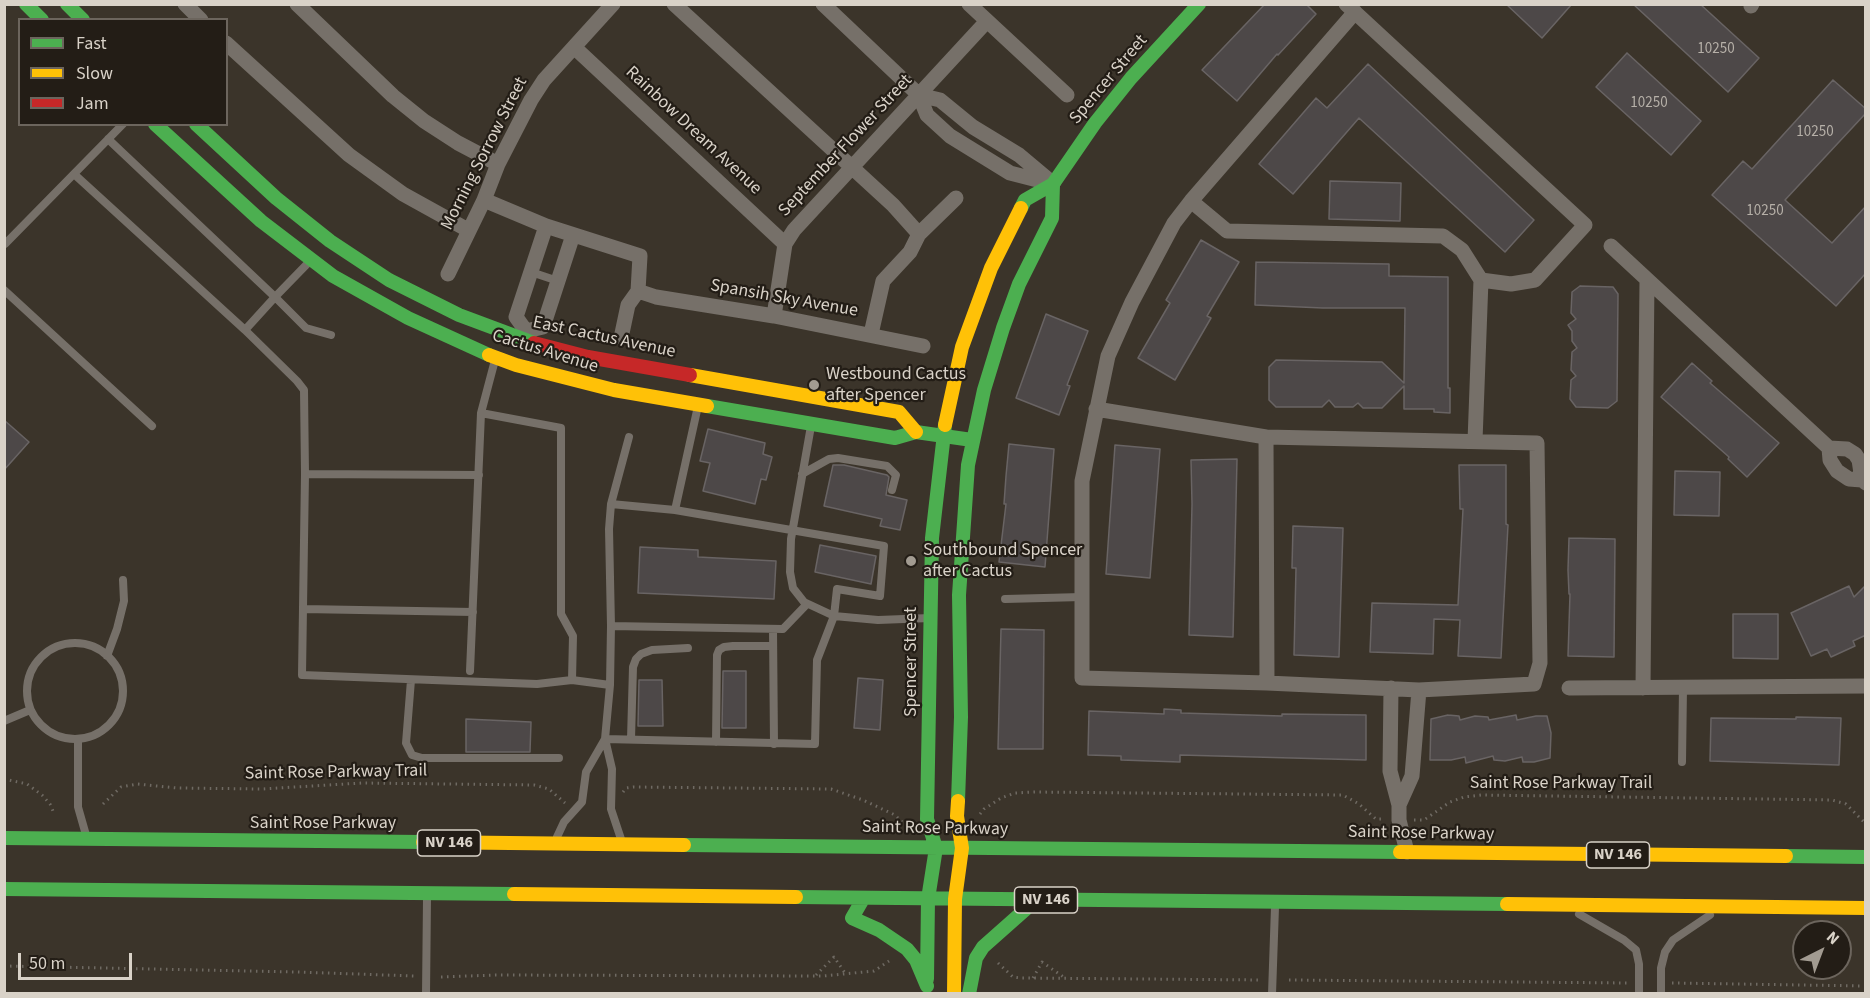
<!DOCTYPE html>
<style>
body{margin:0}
#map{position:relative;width:1870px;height:998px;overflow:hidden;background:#3b342a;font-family:"Source Sans 3",sans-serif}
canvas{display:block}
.frame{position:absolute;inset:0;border:6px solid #d9d2c8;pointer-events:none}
.legend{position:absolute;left:18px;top:18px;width:210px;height:108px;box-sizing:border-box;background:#231d16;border:2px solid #6c655d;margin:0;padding:8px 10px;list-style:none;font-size:18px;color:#d9d2c8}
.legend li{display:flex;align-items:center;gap:12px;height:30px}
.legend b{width:30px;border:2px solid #6c655d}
.north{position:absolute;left:1792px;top:920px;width:60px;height:60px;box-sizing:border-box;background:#231d16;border:2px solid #6c655d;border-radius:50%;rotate:42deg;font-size:16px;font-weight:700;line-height:24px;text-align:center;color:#d9d2c8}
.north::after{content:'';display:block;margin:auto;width:21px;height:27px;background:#a29b91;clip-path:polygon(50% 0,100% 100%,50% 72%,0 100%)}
.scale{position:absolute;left:18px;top:953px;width:114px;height:27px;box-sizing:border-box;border:3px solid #d9d2c8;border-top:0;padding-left:8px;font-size:18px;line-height:21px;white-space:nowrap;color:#d9d2c8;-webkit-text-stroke:4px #231d16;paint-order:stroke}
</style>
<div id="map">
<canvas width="1870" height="998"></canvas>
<div class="frame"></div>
<ul class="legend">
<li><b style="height:8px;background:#4caf50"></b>Fast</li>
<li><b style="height:8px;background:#ffc107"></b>Slow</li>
<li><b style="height:8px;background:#c62828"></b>Jam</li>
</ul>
<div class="north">N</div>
<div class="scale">50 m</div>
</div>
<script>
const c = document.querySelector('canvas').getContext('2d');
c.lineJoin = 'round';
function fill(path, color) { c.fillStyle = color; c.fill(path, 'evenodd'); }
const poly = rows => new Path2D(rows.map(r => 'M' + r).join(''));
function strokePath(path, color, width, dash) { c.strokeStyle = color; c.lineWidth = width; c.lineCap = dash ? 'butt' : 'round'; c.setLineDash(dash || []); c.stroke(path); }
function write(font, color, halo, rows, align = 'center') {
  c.font = font + ' "Source Sans 3",sans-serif'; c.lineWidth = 4.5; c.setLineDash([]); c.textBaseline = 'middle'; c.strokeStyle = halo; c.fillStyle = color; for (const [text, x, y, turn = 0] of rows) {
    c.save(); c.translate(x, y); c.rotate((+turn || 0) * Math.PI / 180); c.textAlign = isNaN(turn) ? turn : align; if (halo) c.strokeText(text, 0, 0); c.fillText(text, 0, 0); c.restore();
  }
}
const building = poly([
 [1265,4,1306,4,1316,14,1278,55,1277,54,1237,101,1202,70,1265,4],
 [1506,4,1572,4,1542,38,1506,4],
 [1633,4,1700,4,1759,58,1728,92,1633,4],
 [1627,53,1701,121,1671,155,1596,87,1627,53],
 [1368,64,1534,220,1505,252,1359,118,1293,194,1259,164,1316,98,1327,108,1368,64],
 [1833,80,1866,109,1866,113,1785,200,1832,243,1866,206,1866,273,1836,306,1712,195,1743,161,1752,169,1833,80],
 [1330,181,1401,183,1400,221,1329,219,1330,181],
 [1201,240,1239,262,1207,316,1211,318,1175,380,1138,358,1170,303,1166,300,1201,240],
 [1256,262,1389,264,1389,276,1448,277,1448,388,1450,388,1450,413,1434,412,1434,409,1404,409,1404,386,1382,408,1363,408,1358,403,1353,407,1335,407,1329,400,1322,407,1276,407,1269,400,1269,367,1276,360,1382,362,1404,383,1405,308,1323,308,1255,305,1256,262],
 [1580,286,1613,287,1618,294,1617,401,1608,408,1576,407,1570,399,1571,380,1576,376,1571,370,1572,352,1577,348,1572,341,1572,331,1568,325,1576,319,1571,313,1572,292,1580,286],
 [1046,314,1088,331,1067,385,1070,386,1059,415,1016,398,1046,314],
 [1692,363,1712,381,1710,383,1779,443,1747,477,1728,459,1729,457,1661,397,1692,363],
 [4,420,29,442,4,470,4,420],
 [708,429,765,443,763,454,772,457,766,480,761,479,755,504,703,491,710,463,700,461,708,429],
 [1009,444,1054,449,1045,567,999,562,1006,504,1004,504,1006,476,1009,444],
 [1115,445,1160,449,1150,578,1106,574,1115,445],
 [1237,459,1233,637,1189,635,1192,504,1191,460,1237,459],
 [833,465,844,465,887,475,889,477,886,495,907,500,900,530,880,526,882,519,824,506,833,465],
 [1459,465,1506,465,1506,524,1508,525,1501,658,1458,656,1460,620,1434,619,1433,654,1370,652,1372,603,1458,605,1463,509,1460,509,1459,465],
 [1675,471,1720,472,1719,516,1674,515,1675,471],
 [1293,526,1343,528,1339,657,1294,655,1296,568,1292,568,1293,526],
 [1569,538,1615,539,1614,657,1568,656,1570,594,1569,594,1568,570,1569,538],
 [820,545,876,556,871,584,815,572,820,545],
 [640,547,698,550,698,557,776,561,774,599,638,593,640,547],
 [1866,585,1866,635,1853,641,1855,646,1831,657,1827,649,1811,656,1791,613,1849,586,1854,597,1866,585],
 [1733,614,1778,614,1778,659,1733,658,1733,614],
 [1001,629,1044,630,1043,749,998,749,1001,629],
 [723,671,746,671,746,728,722,728,723,671],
 [858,678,883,680,880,730,854,728,858,678],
 [639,680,662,680,663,726,638,726,639,680],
 [1164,709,1181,710,1181,713,1282,716,1282,714,1366,715,1366,760,1180,755,1180,762,1121,760,1121,756,1088,755,1089,711,1164,714,1164,709],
 [1448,715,1459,716,1460,720,1475,716,1488,717,1489,720,1516,715,1517,720,1536,716,1547,716,1551,733,1550,758,1534,762,1523,762,1522,757,1505,761,1494,760,1493,756,1466,763,1465,757,1451,760,1430,760,1431,719,1448,715],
 [1796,717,1841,718,1839,765,1710,761,1711,718,1796,719,1796,717],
 [466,719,531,722,530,752,466,752,466,719]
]);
const path = poly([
 [4,779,27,784,42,795,50,804,53,811],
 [623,792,626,788,633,787,831,789,863,800,895,815,902,822],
 [103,804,121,787,137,784,177,788,262,789,362,783,534,785,549,789,565,803],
 [980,814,984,809,1001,798,1015,793,1034,792,1343,795,1359,804,1376,819,1384,819],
 [1414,820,1424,820,1450,802,1464,797,1481,795,1832,800,1846,804,1866,824],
 [998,963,1013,977,1021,978,1261,980],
 [4,966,297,972,415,976],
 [816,975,834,957,845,973],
 [441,977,495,975,823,976,874,971,889,961],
 [1033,978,1042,962,1065,978],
 [1289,980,1628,983],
 [1672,983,1866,986]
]);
const lane = poly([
 [74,174,245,330,275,297,108,139],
 [5,244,123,124],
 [310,261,275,297,306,328,331,335],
 [531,272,558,281],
 [4,290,152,426],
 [245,330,297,381,304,390,305,474,302,675,537,684,572,680],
 [481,413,561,428,561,614,573,636,572,680,610,685],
 [811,426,791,539,790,572,793,588,804,602,834,616,878,620,930,618],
 [305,474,479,475],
 [802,474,829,459,838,458,887,466,896,475,892,490],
 [611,504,609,529,611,626,610,685,605,739,612,769,611,809,621,839],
 [675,510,698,406],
 [1005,599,1082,597],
 [303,609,473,612],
 [611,626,783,629,807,604],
 [773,629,774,744],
 '27 691a48 48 0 1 1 96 0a48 48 0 1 1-96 0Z',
 [107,656,117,629,124,601,123,580],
 [470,671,481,413,495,360],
 [411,680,406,743,412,755,422,758,559,758],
 [4,721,30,710],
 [78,739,78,807,86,835],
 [605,739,815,744,817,660,834,616,837,589,880,596,884,546,675,510,611,504,629,437],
 [631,739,633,667,636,659,641,654,652,650,688,648],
 [716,742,717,655,719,650,724,647,733,646,773,646],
 [1682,762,1683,688],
 [557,837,564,822,582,802,586,772,605,739],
 [1579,914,1624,940,1636,950,1639,964,1639,994],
 [426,994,427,899],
 [1272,994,1275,907],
 [1661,994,1661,968,1665,952,1673,940,1710,915]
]);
const street = poly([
 [185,4,201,20],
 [297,4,393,96,424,121,458,143,498,164],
 [674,4,893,205,919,234],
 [823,4,919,95,927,115,950,136,1010,173,1053,184],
 [969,4,1067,95],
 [1751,6,1752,4],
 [226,43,349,155,403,194,468,230],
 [574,47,785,244],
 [919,95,940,100,973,127,1019,155,1050,181],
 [484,200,546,226,640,256,638,291,628,305,621,338],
 [1191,201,1227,231,1443,236,1462,250,1481,280,1511,284,1535,280,1585,225,1346,4],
 [1611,246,1829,448,1830,460,1837,471,1849,479,1862,480,1866,483],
 [448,274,484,200,498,164,531,100,544,80,613,4],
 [638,291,656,297,774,316,923,346],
 [774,316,785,244,794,230,987,21],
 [526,331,516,317,546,226],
 [526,331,543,327,573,235],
 [871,334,883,281,910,252,919,234,956,198],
 [1096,409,1266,437],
 [1266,437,1537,443,1540,663,1534,684,1419,690,1267,683,1266,437],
 [1475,441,1481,280],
 [1829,448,1847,449,1855,454,1859,460,1862,480],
 [1267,683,1082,678,1082,481,1108,356,1132,302,1174,223,1191,201,1355,12],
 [1391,688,1390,771,1399,805,1399,820,1407,852],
 [1569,688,1866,686],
 [1643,688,1647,280],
 [1399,805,1412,776,1419,690]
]);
const fast = poly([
 [26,4,42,20],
 [67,4,83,20],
 [155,124,261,221,333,276,408,318,489,355],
 [196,124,276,198,330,241,389,280,459,315,534,343],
 [1021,208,1025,200,1053,184,1095,123,1131,78,1199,4],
 [707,406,895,438,916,432,972,440],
 [958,801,961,717,959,595,968,465,984,390,1003,328,1019,284,1052,218,1053,184],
 [4,838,423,842],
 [684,845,1400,852],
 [1786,856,1866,857],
 [4,889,514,894],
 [796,897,1507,904],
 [863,899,852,918,879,930,907,949,916,960,927,986],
 [927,979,928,899,936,848,927,819,932,538,945,425],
 [969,994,976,958,983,947,1036,900]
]);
const slow = poly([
 [489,355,516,365,614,390,707,406],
 [690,375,899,412,916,432],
 [945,425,962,347,991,268,1021,208],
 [423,842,684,845],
 [1400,852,1786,856],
 [514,894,796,897],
 [1507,904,1866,908],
 [954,994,955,899,962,848,957,816,958,801]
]);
const jam = poly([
 [534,343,588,357,690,375]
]);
const markers = [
 [814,385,6,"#a29b91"],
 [911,561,6,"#a29b91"]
];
const numberNames = [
 ["10250",1716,50],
 ["10250",1649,104],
 ["10250",1815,133],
 ["10250",1765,212]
];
const shields = [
 [449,843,63],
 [1618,855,63],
 [1046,900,63]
];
const shieldNames = [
 ["NV 146",449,843],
 ["NV 146",1618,855],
 ["NV 146",1046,900]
];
const streetNames = [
 ["Spencer Street",1109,80,-50],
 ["Rainbow Dream Avenue",693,131,43],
 ["September Flower Street",846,146,-47],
 ["Morning Sorrow Street",485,154,-63],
 ["Spansih Sky Avenue",784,299,10],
 ["East Cactus Avenue",604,338,12],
 ["Cactus Avenue",545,352,17],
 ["Spencer Street",912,662,-90],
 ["Saint Rose Parkway Trail",336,773,-1],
 ["Saint Rose Parkway Trail",1561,784],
 ["Saint Rose Parkway",323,824],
 ["Saint Rose Parkway",935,829,1],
 ["Saint Rose Parkway",1421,834,1]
];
const poiNames = [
 ["Westbound Cactus",826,375],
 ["after Spencer",826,396],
 ["Southbound Spencer",923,551],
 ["after Cactus",923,572]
];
fill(building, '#4d4848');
strokePath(building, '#696464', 1.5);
strokePath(path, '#6f6a63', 3, [1.5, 4.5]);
strokePath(lane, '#767069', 8);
strokePath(street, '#767069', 15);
strokePath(fast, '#4caf50', 14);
strokePath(slow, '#ffc107', 14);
strokePath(jam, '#c62828', 14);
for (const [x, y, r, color] of markers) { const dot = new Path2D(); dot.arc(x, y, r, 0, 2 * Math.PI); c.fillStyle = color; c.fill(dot); strokePath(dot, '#231d16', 2); }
write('15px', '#b6b0a8', null, numberNames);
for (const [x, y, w] of shields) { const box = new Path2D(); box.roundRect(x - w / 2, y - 13, w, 26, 4.5); c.fillStyle = '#231d16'; c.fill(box); strokePath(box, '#d9d2c8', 1.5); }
write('bold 16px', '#d9d2c8', null, shieldNames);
write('18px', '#d9d2c8', '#231d16', streetNames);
write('18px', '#d9d2c8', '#231d16', poiNames, 'left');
</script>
